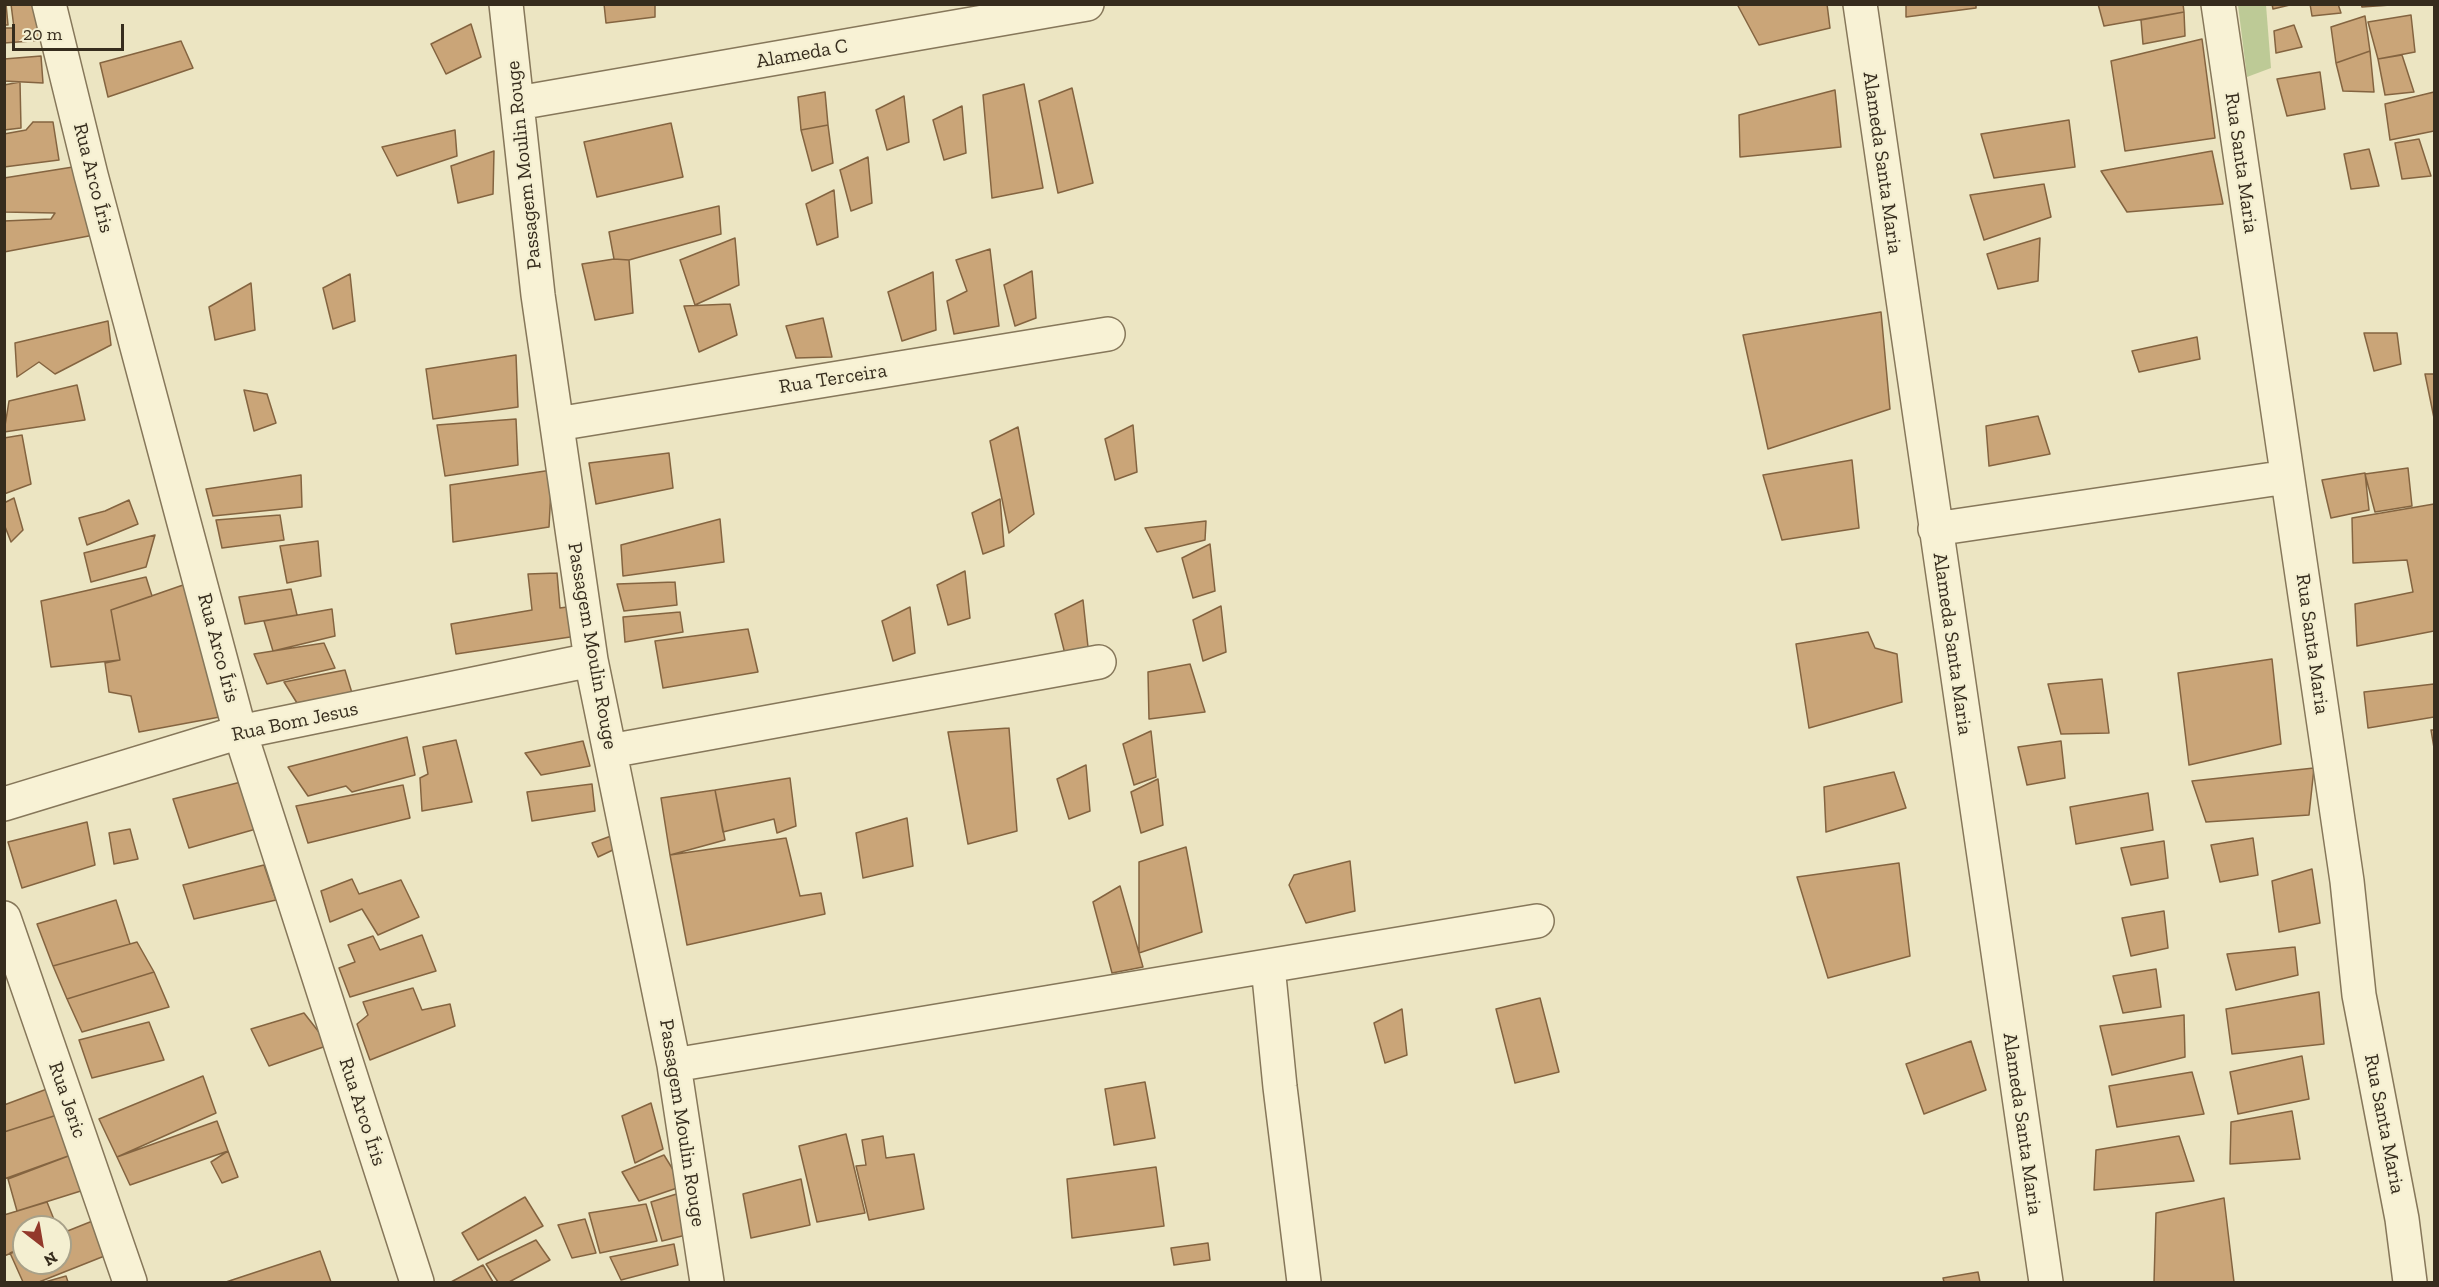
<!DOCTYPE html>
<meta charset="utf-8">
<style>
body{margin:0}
#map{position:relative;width:2439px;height:1287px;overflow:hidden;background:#ece5c2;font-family:"Zilla Slab",serif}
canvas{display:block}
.frame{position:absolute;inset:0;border:6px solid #362c1d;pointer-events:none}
.north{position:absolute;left:12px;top:1215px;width:60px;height:60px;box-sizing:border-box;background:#f4efd1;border:2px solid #a8a189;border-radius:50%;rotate:149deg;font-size:16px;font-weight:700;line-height:24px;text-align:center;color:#362c1d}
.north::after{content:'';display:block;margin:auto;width:21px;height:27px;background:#93392b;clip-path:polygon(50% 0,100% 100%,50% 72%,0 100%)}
.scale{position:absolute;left:12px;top:24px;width:112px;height:27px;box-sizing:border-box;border:3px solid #362c1d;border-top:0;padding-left:8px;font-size:18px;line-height:21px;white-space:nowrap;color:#362c1d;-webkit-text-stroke:4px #f4efd1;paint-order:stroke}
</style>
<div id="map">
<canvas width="2439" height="1287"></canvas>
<div class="frame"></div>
<div class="north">N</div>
<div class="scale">20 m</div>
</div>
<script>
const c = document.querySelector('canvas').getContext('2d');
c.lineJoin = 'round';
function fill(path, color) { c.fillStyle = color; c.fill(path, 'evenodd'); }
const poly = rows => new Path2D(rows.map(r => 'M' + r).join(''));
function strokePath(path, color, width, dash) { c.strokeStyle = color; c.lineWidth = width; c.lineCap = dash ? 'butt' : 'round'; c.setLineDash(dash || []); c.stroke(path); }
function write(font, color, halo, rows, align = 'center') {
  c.font = font + ' "Zilla Slab",serif'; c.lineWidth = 4.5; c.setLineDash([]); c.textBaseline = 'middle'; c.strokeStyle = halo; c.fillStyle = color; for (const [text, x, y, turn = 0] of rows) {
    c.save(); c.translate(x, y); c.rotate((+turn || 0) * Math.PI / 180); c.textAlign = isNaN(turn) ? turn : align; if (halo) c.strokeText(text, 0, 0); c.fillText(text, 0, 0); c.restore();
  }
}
const green = poly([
 [2238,5,2266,5,2271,68,2247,77]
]);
const building = poly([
 [4,4,6,4,8,25,4,25,4,4],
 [11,4,39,4,45,40,4,43,4,28,14,28,11,4],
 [604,4,655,4,655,17,606,23,604,4],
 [1737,4,1827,4,1830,28,1759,45,1737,4],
 [1906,4,1976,4,1976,8,1906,17,1906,4],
 [2098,4,2183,4,2184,12,2104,26,2098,4],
 [2272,4,2294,4,2273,9,2272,4],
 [2310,4,2338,4,2341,13,2312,16,2310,4],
 [2361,4,2405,4,2362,7,2361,4],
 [2184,12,2185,36,2143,44,2141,20,2184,12],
 [2411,15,2415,52,2378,59,2368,22,2411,15],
 [2365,16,2370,51,2336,63,2331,27,2365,16],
 [471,24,481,57,446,74,431,44,471,24],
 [2294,25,2302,47,2276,53,2274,31,2294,25],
 [2202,39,2215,138,2125,151,2111,61,2202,39],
 [181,41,193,68,108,97,100,63,181,41],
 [2370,51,2374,92,2343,91,2336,63,2370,51],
 [2402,55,2414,92,2385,95,2378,59,2402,55],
 [41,56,43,83,4,81,4,59,41,56],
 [2320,72,2325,109,2287,116,2277,79,2320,72],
 [20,82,21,128,4,130,4,85,20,82],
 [1024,84,1043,188,992,198,983,95,1024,84],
 [1072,88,1093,183,1058,193,1039,101,1072,88],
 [1835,90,1841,147,1740,157,1739,115,1835,90],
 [825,92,828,125,801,130,798,97,825,92],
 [2434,92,2434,131,2390,140,2385,104,2434,92],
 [904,96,909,142,887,150,876,110,904,96],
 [962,106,966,153,944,160,933,120,962,106],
 [2069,120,2075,167,1994,178,1981,134,2069,120],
 [33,122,53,122,59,160,4,167,4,134,26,130,33,122],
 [671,123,683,177,597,197,584,142,671,123],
 [828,125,833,163,812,171,801,130,828,125],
 [455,130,457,156,397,176,382,147,455,130],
 [2419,139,2431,176,2402,179,2395,143,2419,139],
 [2369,149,2379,186,2351,189,2344,154,2369,149],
 [494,151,493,194,458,203,451,166,494,151],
 [2212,151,2223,204,2127,212,2101,171,2212,151],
 [868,157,872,203,851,211,840,170,868,157],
 [73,167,94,235,4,252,4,221,51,219,55,213,4,212,4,178,73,167],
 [2044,184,2051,217,1984,240,1970,195,2044,184],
 [834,190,838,237,817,245,806,204,834,190],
 [719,206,721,234,629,260,614,259,609,232,719,206],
 [735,238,739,285,695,305,680,260,735,238],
 [2040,238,2038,281,1998,289,1987,254,2040,238],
 [990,249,999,326,954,334,947,301,967,291,956,260,990,249],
 [614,259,629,260,633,313,595,320,582,264,614,259],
 [1032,271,1036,318,1015,326,1004,285,1032,271],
 [933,272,936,330,902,341,888,292,933,272],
 [350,274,355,321,333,329,323,288,350,274],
 [251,283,255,330,215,340,209,307,251,283],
 [730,304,737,335,699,352,684,306,730,304],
 [1881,312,1890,409,1768,449,1743,335,1881,312],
 [823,318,832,357,796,358,786,326,823,318],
 [108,321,111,345,55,374,39,362,17,377,15,343,108,321],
 [2364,333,2397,333,2401,364,2374,371,2364,333],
 [2197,337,2200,359,2139,372,2132,351,2197,337],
 [516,355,518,407,433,419,426,369,516,355],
 [2425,374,2434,374,2434,418,2425,374],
 [77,385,85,420,4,432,9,401,77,385],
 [244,390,267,394,276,423,254,431,244,390],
 [2038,416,2050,454,1989,466,1986,426,2038,416],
 [516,419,518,465,445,476,437,425,516,419],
 [1133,425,1137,472,1115,480,1105,439,1133,425],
 [1018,427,1034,514,1009,533,990,441,1018,427],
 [22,435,31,484,4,494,4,438,22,435],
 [669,453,673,488,596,504,589,463,669,453],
 [1852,460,1859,528,1782,540,1763,475,1852,460],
 [2408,468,2412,506,2375,512,2365,474,2408,468],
 [552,470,549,527,453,542,450,485,552,470],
 [2365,473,2369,510,2331,518,2322,480,2365,473],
 [301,475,302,507,213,516,206,489,301,475],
 [14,498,23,530,11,542,4,524,4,503,14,498],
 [1000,499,1004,546,983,554,972,513,1000,499],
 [129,500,138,524,87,545,79,518,105,511,129,500],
 [2434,504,2434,631,2357,646,2355,604,2413,592,2407,560,2353,563,2352,518,2434,504],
 [280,515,284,540,222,548,216,520,280,515],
 [720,519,724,562,623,576,621,545,720,519],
 [1206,521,1205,540,1157,552,1145,528,1206,521],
 [155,535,146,567,91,582,84,553,155,535],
 [318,541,321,576,287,583,280,546,318,541],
 [1210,544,1215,591,1193,598,1182,558,1210,544],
 [965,571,970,618,948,625,937,585,965,571],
 [557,573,560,608,574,606,577,636,456,654,451,624,532,610,528,574,557,573],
 [146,577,152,596,111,610,120,660,51,667,41,601,146,577],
 [675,582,677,605,624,611,617,584,675,582],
 [186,584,225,716,139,732,131,696,109,692,105,663,120,660,111,610,186,584],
 [291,589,297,615,245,624,239,597,291,589],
 [1083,600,1088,647,1065,654,1055,614,1083,600],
 [1221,606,1226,652,1203,661,1193,620,1221,606],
 [910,607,915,653,893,661,882,621,910,607],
 [332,609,335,636,273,651,264,621,332,609],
 [680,612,683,632,625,642,623,617,680,612],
 [748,629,758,672,663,688,655,641,748,629],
 [1868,632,1875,648,1897,654,1902,702,1809,728,1796,644,1868,632],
 [324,643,335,668,267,684,254,654,324,643],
 [2272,659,2281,744,2189,765,2178,673,2272,659],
 [1190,664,1205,712,1149,719,1148,672,1190,664],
 [345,670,352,693,297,703,284,682,345,670],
 [2102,679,2109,733,2061,734,2048,684,2102,679],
 [2434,684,2434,717,2368,728,2364,692,2434,684],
 [1009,728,1017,831,968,844,948,732,1009,728],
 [2431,730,2434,730,2434,748,2431,730],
 [1151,731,1156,777,1134,785,1123,744,1151,731],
 [407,737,415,775,352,792,346,786,308,796,288,767,407,737],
 [456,740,472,802,422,811,420,778,428,774,423,747,456,740],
 [583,741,590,766,541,775,525,753,583,741],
 [2061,741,2065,778,2027,785,2018,747,2061,741],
 [1086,765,1090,811,1069,819,1057,779,1086,765],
 [2314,768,2309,815,2206,822,2192,781,2314,768],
 [1894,772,1906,808,1826,832,1824,787,1894,772],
 [790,778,796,826,777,833,774,819,723,832,715,790,790,778],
 [1158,779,1163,825,1141,833,1131,792,1158,779],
 [241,782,256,829,189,848,173,799,241,782],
 [592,784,595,811,532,821,527,792,592,784],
 [403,785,410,818,308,843,296,806,403,785],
 [715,790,725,840,670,855,661,798,715,790],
 [2148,793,2153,830,2076,844,2070,807,2148,793],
 [907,818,913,866,863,878,856,833,907,818],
 [87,822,95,865,22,888,8,842,87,822],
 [130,829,138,859,114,864,109,833,130,829],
 [611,836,615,849,598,857,592,843,611,836],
 [786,838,800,896,821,893,825,914,687,945,670,855,786,838],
 [2253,838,2258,875,2220,882,2211,845,2253,838],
 [2164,841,2168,878,2131,885,2121,848,2164,841],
 [1186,847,1202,932,1139,953,1139,862,1186,847],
 [1350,861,1355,911,1306,923,1289,885,1294,875,1350,861],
 [1899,863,1910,956,1828,978,1797,877,1899,863],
 [264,865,276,900,194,919,183,885,264,865],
 [2312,869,2320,923,2279,932,2272,881,2312,869],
 [352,879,359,894,401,880,419,917,378,935,362,909,330,922,321,891,352,879],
 [1120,886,1143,967,1112,973,1093,902,1120,886],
 [116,900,130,944,53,966,37,924,116,900],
 [2164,911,2168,948,2131,956,2122,918,2164,911],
 [422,935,436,971,350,997,339,968,355,962,348,945,373,936,380,950,422,935],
 [137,942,154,972,67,999,53,966,137,942],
 [2295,947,2298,975,2236,990,2227,954,2295,947],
 [2156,969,2161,1007,2123,1013,2113,976,2156,969],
 [154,972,169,1007,82,1032,67,999,154,972],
 [413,988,422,1010,450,1004,455,1026,370,1060,357,1024,368,1015,363,1002,413,988],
 [2319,992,2324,1044,2232,1054,2226,1009,2319,992],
 [1540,998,1559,1072,1515,1083,1496,1009,1540,998],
 [1402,1009,1407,1055,1385,1063,1374,1023,1402,1009],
 [304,1013,329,1045,269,1066,251,1029,304,1013],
 [2184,1015,2185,1057,2112,1075,2100,1026,2184,1015],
 [149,1022,164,1060,92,1078,79,1040,149,1022],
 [1971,1041,1986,1090,1924,1114,1906,1064,1971,1041],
 [2302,1056,2309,1099,2238,1114,2230,1072,2302,1056],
 [2192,1072,2204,1114,2117,1127,2109,1086,2192,1072],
 [203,1076,216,1113,117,1157,99,1119,203,1076],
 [1145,1082,1155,1138,1114,1145,1105,1089,1145,1082],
 [47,1089,57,1115,4,1132,4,1105,47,1089],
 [651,1103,663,1149,635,1163,622,1116,651,1103],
 [2292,1111,2300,1159,2230,1164,2231,1122,2292,1111],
 [57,1115,71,1155,4,1179,4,1132,57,1115],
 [217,1121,228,1151,130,1185,117,1157,217,1121],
 [846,1134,865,1213,817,1222,799,1146,846,1134],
 [883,1136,886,1158,914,1154,924,1209,869,1220,856,1166,866,1165,862,1140,883,1136],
 [2179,1136,2194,1181,2094,1190,2096,1150,2179,1136],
 [228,1151,238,1177,222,1183,211,1162,228,1151],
 [71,1155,84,1190,17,1211,8,1179,71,1155],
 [664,1155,683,1186,639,1201,622,1172,664,1155],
 [1156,1167,1164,1226,1072,1238,1067,1179,1156,1167],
 [801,1179,810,1225,751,1238,743,1194,801,1179],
 [683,1192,690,1234,662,1241,651,1202,683,1192],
 [525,1197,543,1226,478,1260,462,1233,525,1197],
 [2224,1198,2234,1282,2154,1282,2156,1213,2224,1198],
 [47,1202,57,1227,24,1227,24,1248,4,1256,4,1215,47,1202],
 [646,1204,657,1241,600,1253,589,1213,646,1204],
 [100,1218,112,1253,39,1282,23,1282,10,1253,24,1247,24,1263,60,1263,60,1234,100,1218],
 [585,1219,596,1253,572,1258,558,1225,585,1219],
 [536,1240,550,1260,509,1282,498,1282,486,1264,536,1240],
 [1208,1243,1210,1260,1174,1265,1171,1248,1208,1243],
 [674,1244,678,1265,621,1280,610,1257,674,1244],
 [320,1251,331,1282,226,1282,320,1251],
 [483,1265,493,1282,451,1282,483,1265],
 [1978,1272,1980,1282,1944,1282,1943,1278,1978,1272],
 [66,1276,68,1282,45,1282,66,1276]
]);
const street = poly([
 [49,4,91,175,240,732,417,1282],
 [506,4,538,295,591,660,674,1065,707,1282],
 [1860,4,2046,1282],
 [2218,4,2347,881,2359,995,2402,1219,2410,1282],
 [518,103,1087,4],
 [557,424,1108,334],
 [1935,529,2287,477],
 [610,751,1099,662],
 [4,804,240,732,591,660],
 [4,918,130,1282],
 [1268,966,1280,1087,1304,1282],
 [674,1065,1537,921]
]);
const streetNames = [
 ["Alameda C",802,54,-10],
 ["Alameda Santa Maria",1882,163,82],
 ["Rua Santa Maria",2241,163,82],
 ["Passagem Moulin Rouge",524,165,-96],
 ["Rua Arco Íris",93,178,76],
 ["Rua Terceira",833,379,-9],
 ["Alameda Santa Maria",1952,644,82],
 ["Rua Santa Maria",2312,644,82],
 ["Passagem Moulin Rouge",592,646,80],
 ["Rua Arco Íris",218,648,75],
 ["Rua Bom Jesus",295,722,-12],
 ["Rua Jeric",67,1100,71],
 ["Rua Arco Íris",362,1112,72],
 ["Passagem Moulin Rouge",682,1123,81],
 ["Alameda Santa Maria",2022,1124,82],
 ["Rua Santa Maria",2384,1124,79]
];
fill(green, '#bdca96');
fill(building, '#caa578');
strokePath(building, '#846440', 1.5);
strokePath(street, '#86775a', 36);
strokePath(street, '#f8f2d5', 33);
write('20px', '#362c1d', '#f4efd1', streetNames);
</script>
